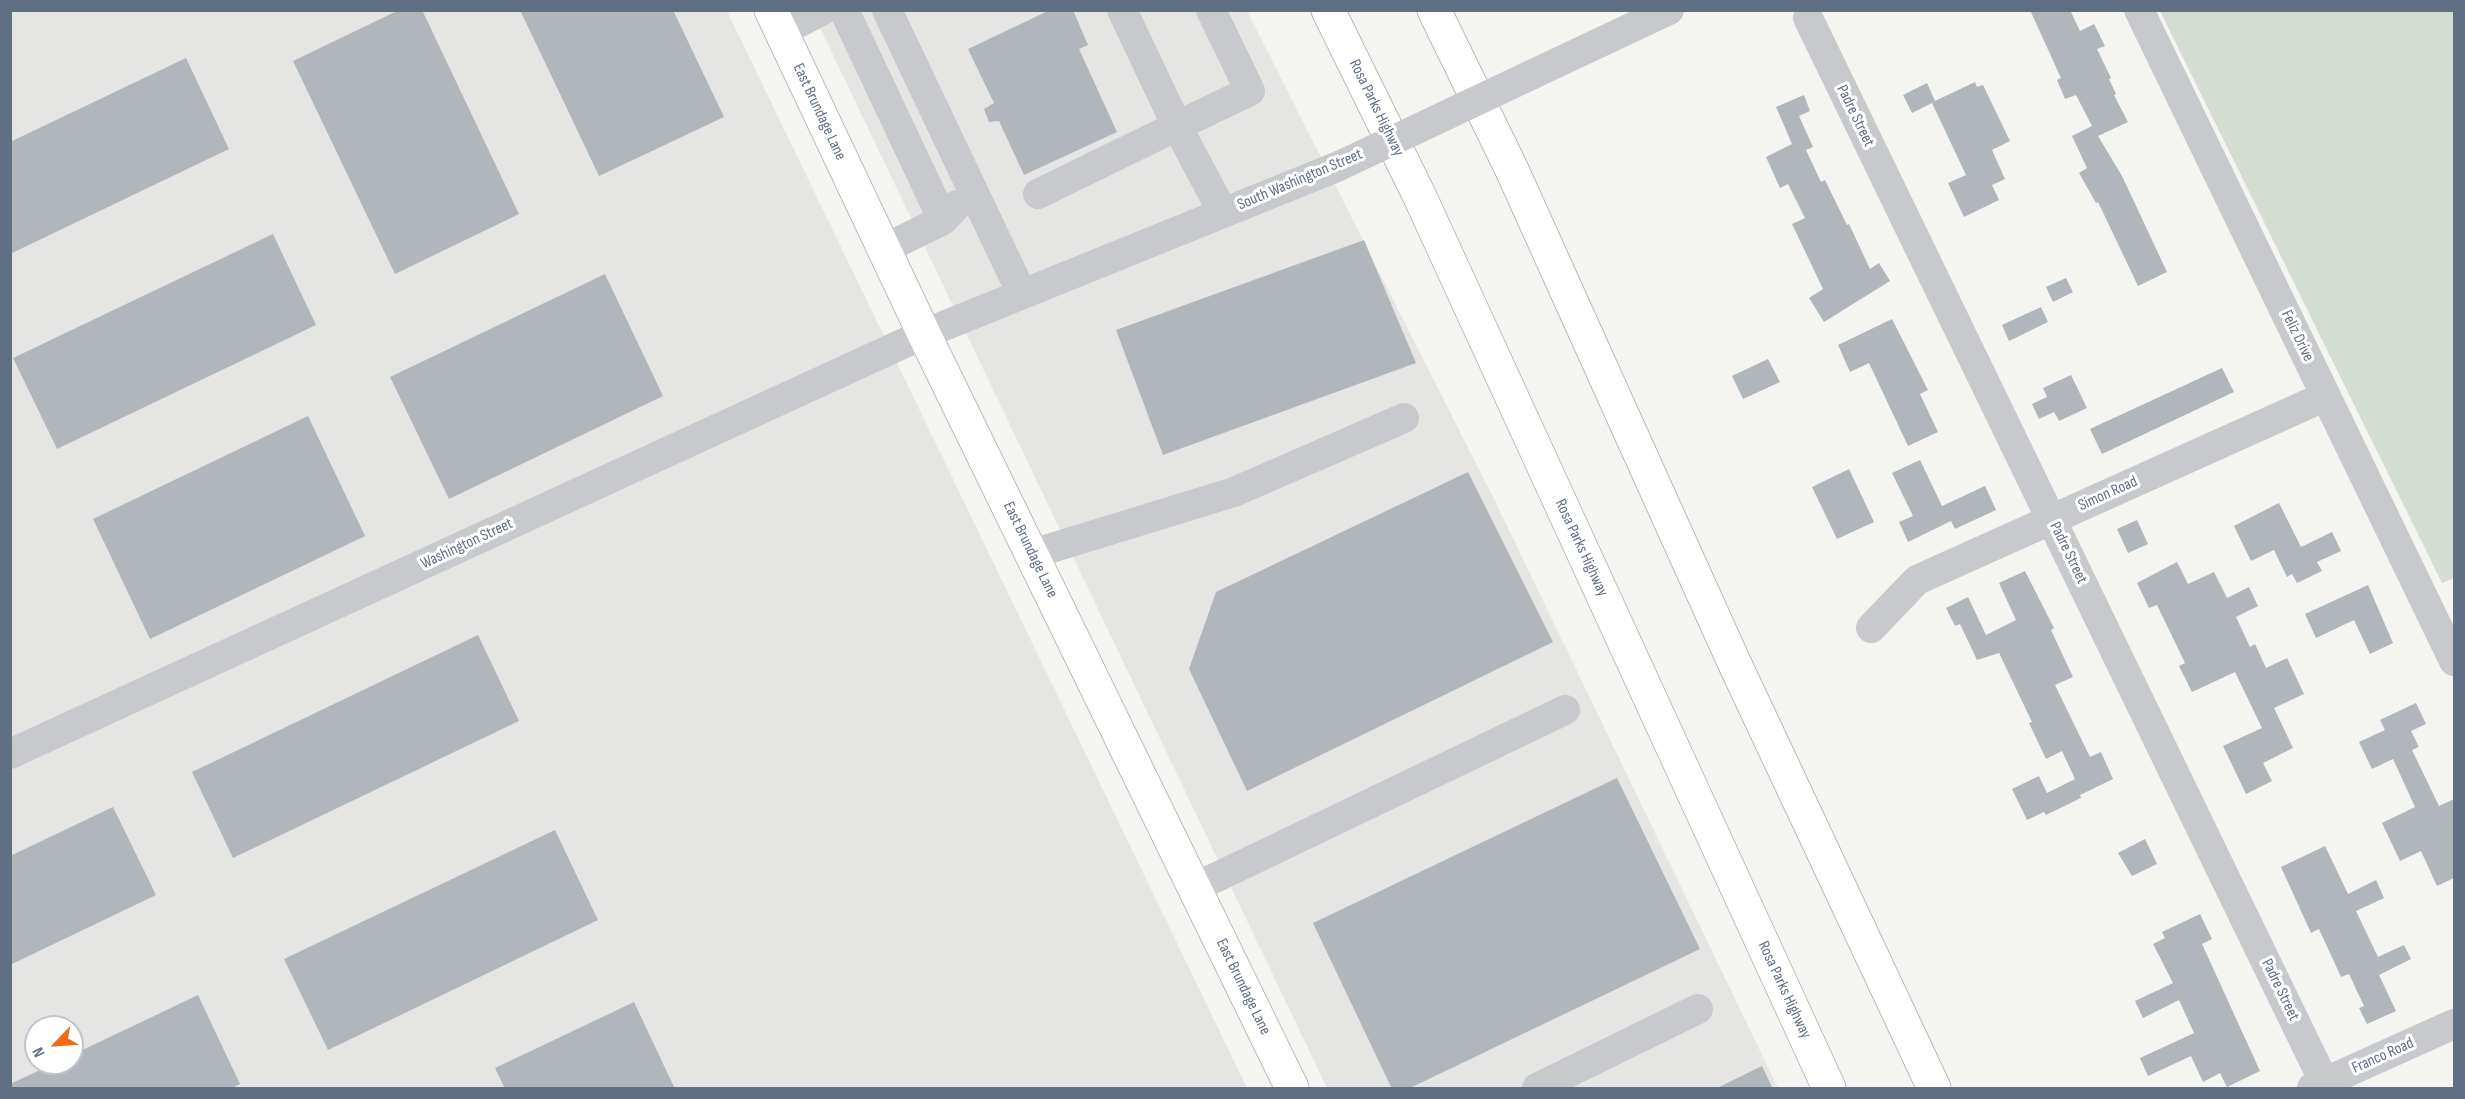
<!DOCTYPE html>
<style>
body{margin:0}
#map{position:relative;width:2465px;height:1099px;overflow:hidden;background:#f4f5f0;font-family:"Sofia Sans Condensed",sans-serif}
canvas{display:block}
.frame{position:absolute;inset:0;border:12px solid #616f84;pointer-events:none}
.north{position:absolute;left:24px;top:1015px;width:60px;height:60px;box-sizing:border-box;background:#fff;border:2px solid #c0c5ce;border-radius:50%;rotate:245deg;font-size:16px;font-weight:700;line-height:24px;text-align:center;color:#616f84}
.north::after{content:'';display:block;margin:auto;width:21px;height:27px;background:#f26b14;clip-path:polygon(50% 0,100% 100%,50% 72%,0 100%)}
</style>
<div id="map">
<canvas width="2465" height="1099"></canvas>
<div class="frame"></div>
<div class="north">N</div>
</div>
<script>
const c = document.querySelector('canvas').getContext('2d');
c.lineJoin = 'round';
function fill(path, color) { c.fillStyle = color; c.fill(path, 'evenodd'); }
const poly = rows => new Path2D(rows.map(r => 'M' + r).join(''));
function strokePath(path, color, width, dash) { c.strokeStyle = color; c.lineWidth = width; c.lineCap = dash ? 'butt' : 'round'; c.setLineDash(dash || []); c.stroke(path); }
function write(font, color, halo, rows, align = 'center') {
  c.font = font + ' "Sofia Sans Condensed",sans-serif'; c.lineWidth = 6; c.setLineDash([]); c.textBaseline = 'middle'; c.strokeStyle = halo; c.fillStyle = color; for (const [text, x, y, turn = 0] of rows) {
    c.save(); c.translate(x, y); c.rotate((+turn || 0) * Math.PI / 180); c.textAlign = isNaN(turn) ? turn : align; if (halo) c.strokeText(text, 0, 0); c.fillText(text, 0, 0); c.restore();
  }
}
const built = poly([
 [10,11,727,11,1247,1088,11,1088],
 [36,1027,72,1027,72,1063,36,1063],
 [812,11,1247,11,1495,501,1778,1088,1327,1088]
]);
const green = poly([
 [2160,11,2454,11,2454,578,2442,583]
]);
const building = poly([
 [399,10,422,10,519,214,395,274,293,61],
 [520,10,673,10,724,117,599,176],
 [1050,10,1073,10,1088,45,1079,49,1117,132,1024,175,999,121,989,122,984,109,994,103,968,49],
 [2030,10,2070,10,2080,31,2094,24,2105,46,2097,49,2111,78,2109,79,2116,94,2114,95,2128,122,2098,136,2122,176,2167,272,2138,286,2098,202,2096,203,2079,173,2087,168,2072,136,2092,126,2076,95,2065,99,2057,80,2061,78],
 [186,58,229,149,10,254,10,142],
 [1975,82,1977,87,1983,85,2010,141,1992,150,2005,179,1992,185,1999,200,1964,217,1948,183,1966,175,1932,103,1912,113,1903,95,1927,83,1935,101],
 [1804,95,1810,111,1799,116,1813,147,1806,150,1821,182,1825,180,1847,225,1849,224,1870,269,1879,263,1890,281,1824,322,1809,298,1823,289,1792,224,1805,218,1788,184,1780,188,1766,157,1792,144,1776,107],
 [273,234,316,325,57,449,13,358],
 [1364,240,1416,363,1163,455,1116,330],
 [605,274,663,396,449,499,390,377],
 [2066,278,2073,292,2053,302,2046,287],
 [2041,307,2048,322,2009,341,2002,325],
 [1892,319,1928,390,1920,394,1938,432,1908,446,1869,363,1850,372,1838,345],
 [1768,359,1780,382,1743,399,1732,376],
 [2222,368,2234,392,2102,454,2090,429],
 [2071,375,2087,408,2059,421,2054,412,2039,419,2032,404,2047,397,2043,388],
 [308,416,365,536,150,639,93,519],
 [1920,460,1942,506,1985,486,1996,510,1955,529,1951,521,1908,542,1899,522,1913,516,1892,473],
 [1849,469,1874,522,1837,539,1812,487],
 [1468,472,1553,642,1247,791,1189,669,1216,592],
 [2279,503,2301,547,2332,532,2341,551,2317,562,2322,571,2297,583,2292,574,2287,577,2274,550,2251,561,2234,526],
 [2137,520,2148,544,2128,553,2117,529],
 [2177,562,2188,584,2214,572,2227,598,2249,587,2258,606,2236,617,2250,647,2255,644,2266,668,2287,658,2304,694,2274,708,2293,748,2263,763,2272,781,2246,794,2223,746,2262,728,2235,672,2192,692,2179,666,2185,663,2157,605,2149,608,2137,583],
 [2025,571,2054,628,2051,630,2073,677,2055,685,2090,757,2101,752,2113,779,2080,795,2081,798,2046,815,2044,812,2027,820,2012,789,2039,776,2047,793,2075,779,2062,751,2046,759,2029,723,2032,722,1999,653,1977,660,1960,624,1955,626,1946,608,1968,597,1986,635,2016,620,1999,583],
 [2368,585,2393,643,2370,654,2354,620,2316,638,2305,614],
 [478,635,519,721,233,858,192,772],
 [2416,703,2426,724,2411,731,2419,747,2412,750,2439,806,2454,799,2454,878,2437,886,2421,851,2400,861,2382,823,2415,807,2393,759,2372,769,2359,742,2385,730,2380,720],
 [1617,778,1700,949,1408,1089,1392,1089,1313,923],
 [113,807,156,895,10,965,10,856],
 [555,830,598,920,328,1050,284,959],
 [2145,839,2157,864,2132,876,2118,853],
 [2325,846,2348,894,2376,880,2384,898,2356,911,2378,957,2404,945,2411,959,2379,975,2396,1011,2367,1024,2359,1008,2364,1006,2349,974,2341,977,2319,929,2311,933,2281,867],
 [2200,914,2212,939,2202,944,2260,1071,2227,1087,2220,1073,2203,1082,2191,1056,2148,1076,2140,1058,2194,1033,2179,1000,2143,1018,2135,1001,2173,983,2153,944,2165,938,2162,932],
 [198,995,240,1084,230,1089,10,1089,10,1084,55,1063,72,1063,72,1055],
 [634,1002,675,1089,505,1089,495,1068],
 [1762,1066,1773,1089,1715,1089]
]);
const minor = poly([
 [844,10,943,220],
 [887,10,1022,294],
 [1122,10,1177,126,1250,91,1211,10],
 [2139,10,2454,661],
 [1808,18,2327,1088],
 [781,32,823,10],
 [1531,75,1669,10],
 [1038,194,1177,126,1223,213],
 [884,249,943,220,957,205],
 [1032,554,1234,492,1404,418],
 [1871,628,1917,580,2326,396],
 [10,754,924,334,1339,166],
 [1194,888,1565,710],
 [1537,1088,1698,1009],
 [2312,1088,2454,1024]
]);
const major = poly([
 [771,10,924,334,1292,1088]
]);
const highway = poly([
 [1328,10,1420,197,1829,1088],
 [1434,10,1512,170,1733,660,1934,1088]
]);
const minorBridge = poly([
 [1339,166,1531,75]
]);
const streetNames = [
 ["Rosa Parks Highway",1376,108,64],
 ["East Brundage Lane",819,112,65],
 ["Padre Street",1855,116,64],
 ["South Washington Street",1300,180,-23],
 ["Feliz Drive",2297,336,64],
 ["Simon Road",2108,494,-24],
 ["Washington Street",467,544,-25],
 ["Rosa Parks Highway",1581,548,65],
 ["East Brundage Lane",1030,550,64],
 ["Padre Street",2068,553,64],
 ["East Brundage Lane",1243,987,64],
 ["Rosa Parks Highway",1784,990,65],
 ["Padre Street",2280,990,64],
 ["Franco Road",2383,1056,-24]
];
fill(built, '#e5e5e4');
fill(green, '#d4ddd1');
fill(building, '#b1b6bd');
strokePath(major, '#b9bcc0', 35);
strokePath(highway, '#b8bbbe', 35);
strokePath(minor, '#c7c9cd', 30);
strokePath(major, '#fff', 33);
strokePath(highway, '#fff', 33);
strokePath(minorBridge, '#c7c9cd', 30);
write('16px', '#616f84', '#fff', streetNames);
</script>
